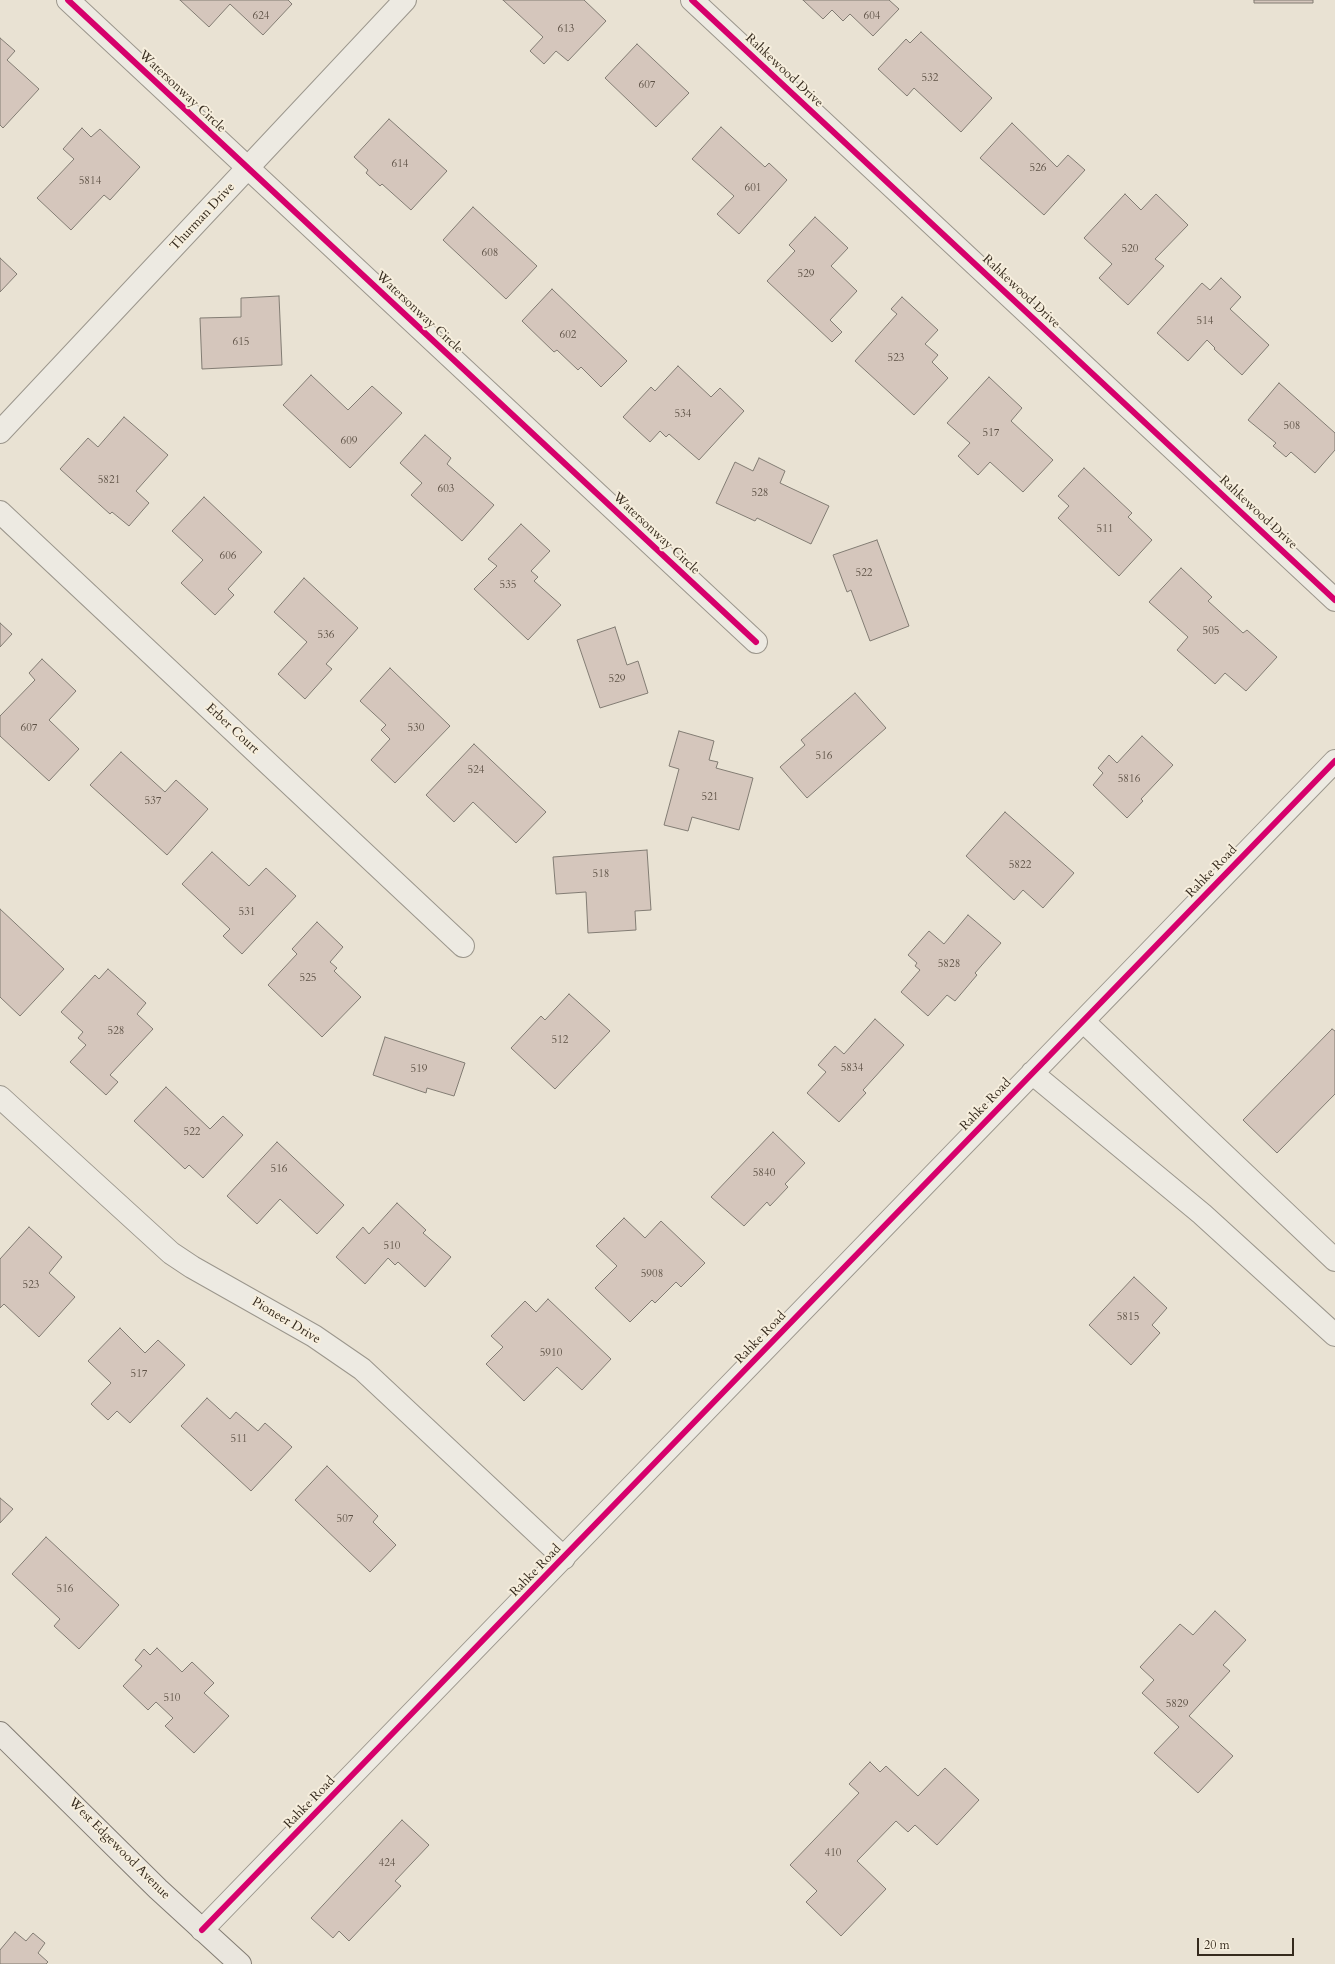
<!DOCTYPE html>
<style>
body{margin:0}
#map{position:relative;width:1335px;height:1964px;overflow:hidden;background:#e9e2d3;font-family:Cardo,serif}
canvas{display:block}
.scale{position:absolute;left:1197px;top:1938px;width:97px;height:18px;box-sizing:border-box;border:2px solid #352a1d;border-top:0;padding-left:5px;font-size:12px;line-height:14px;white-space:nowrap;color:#352a1d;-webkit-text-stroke:3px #f6eedd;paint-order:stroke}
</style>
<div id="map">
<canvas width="1335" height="1964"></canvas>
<div class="scale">20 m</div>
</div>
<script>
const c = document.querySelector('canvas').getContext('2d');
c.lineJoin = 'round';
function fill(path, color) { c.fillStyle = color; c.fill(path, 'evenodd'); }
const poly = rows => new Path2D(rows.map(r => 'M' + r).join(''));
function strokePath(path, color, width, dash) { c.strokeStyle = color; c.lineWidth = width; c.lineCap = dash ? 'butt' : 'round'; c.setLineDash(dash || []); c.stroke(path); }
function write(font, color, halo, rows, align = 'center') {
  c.font = font + ' Cardo,serif'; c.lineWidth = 4; c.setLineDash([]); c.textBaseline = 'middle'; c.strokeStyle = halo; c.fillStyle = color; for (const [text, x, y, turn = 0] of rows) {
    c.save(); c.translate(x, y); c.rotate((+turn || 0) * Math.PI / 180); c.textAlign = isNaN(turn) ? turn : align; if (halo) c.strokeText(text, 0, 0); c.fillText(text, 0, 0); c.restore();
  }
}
const building = poly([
 [180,0,288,0,292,4,263,35,230,4,209,27,180,0],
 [503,0,584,0,606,21,568,61,556,51,544,64,530,51,543,37,503,0],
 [803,0,889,0,899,9,873,36,850,14,843,21,832,10,823,19,803,0],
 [1254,0,1313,0,1313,3,1254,3,1254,0],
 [921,32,992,98,961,132,914,88,907,96,878,69,906,39,910,43,921,32],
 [0,38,15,51,7,60,39,89,3,128,0,125,0,38],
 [637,44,689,93,656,127,605,78,637,44],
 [389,119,447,171,411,210,382,184,380,186,366,173,368,170,354,157,389,119],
 [1012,123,1057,167,1068,155,1085,170,1044,215,980,158,1012,123],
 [721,127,765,167,769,163,787,180,739,234,717,214,734,196,692,159,721,127],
 [82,128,91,137,100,129,140,167,110,200,104,195,71,230,37,198,74,159,63,149,82,128],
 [1125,194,1141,210,1156,194,1188,225,1155,259,1164,266,1128,305,1099,278,1112,264,1084,238,1125,194],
 [473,207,537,266,506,299,443,240,473,207],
 [815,217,848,248,831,266,857,291,830,320,842,332,832,342,767,281,795,251,789,245,815,217],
 [0,258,17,274,0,292,0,258],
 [1221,278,1241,297,1230,309,1269,345,1242,375,1214,349,1215,348,1207,340,1188,361,1157,333,1202,283,1210,290,1221,278],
 [552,289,627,361,601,387,581,367,578,370,557,350,554,352,522,321,552,289],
 [279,296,282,365,202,369,200,318,241,317,241,298,279,296],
 [902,297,938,330,925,344,938,355,932,362,948,378,914,415,855,361,897,314,891,309,902,297],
 [678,366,711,397,720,388,744,411,699,460,669,434,666,437,660,431,650,442,623,417,651,387,655,391,678,366],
 [311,375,348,410,372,386,402,413,350,468,283,405,311,375],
 [989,377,1022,408,1011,421,1053,460,1023,492,990,462,978,475,958,456,970,443,947,423,989,377],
 [1279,383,1335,433,1335,450,1315,473,1291,452,1286,457,1273,446,1276,443,1248,420,1279,383],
 [124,417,168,455,136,491,149,503,129,526,112,512,110,514,60,469,88,438,98,447,124,417],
 [425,435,451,458,447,464,494,505,462,541,411,495,422,483,400,463,425,435],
 [759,458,785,471,780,483,829,506,811,544,757,518,755,521,716,503,735,462,753,471,759,458],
 [1084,468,1132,513,1128,517,1152,540,1119,576,1058,518,1069,506,1058,496,1084,468],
 [204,497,262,552,228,589,234,595,215,615,181,583,203,560,172,531,204,497],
 [521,524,550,551,531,571,538,577,534,581,561,605,528,640,474,589,497,566,488,559,521,524],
 [877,540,909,626,870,641,851,590,847,592,833,555,877,540],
 [1181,568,1212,597,1208,601,1243,633,1247,630,1277,657,1246,691,1225,673,1215,684,1177,650,1188,637,1149,602,1181,568],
 [304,578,358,628,326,664,332,669,305,699,278,674,307,642,274,612,304,578],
 [0,623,12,634,0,647,0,623],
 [615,627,627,665,638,661,648,693,600,708,577,640,615,627],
 [42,659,76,691,49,720,79,749,49,781,0,736,0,716,35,680,29,673,42,659],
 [390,668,450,726,395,783,371,760,390,739,381,730,386,725,360,701,390,668],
 [855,693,886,728,807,798,780,767,805,745,801,740,855,693],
 [679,731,714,741,709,760,718,762,716,768,753,778,739,830,692,817,688,831,664,825,679,769,669,766,679,731],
 [1142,736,1173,765,1141,799,1143,801,1127,818,1093,785,1103,773,1098,768,1109,755,1117,763,1142,736],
 [474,744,546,812,516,843,473,802,454,822,426,795,474,744],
 [121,752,165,792,176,780,208,809,167,855,90,785,121,752],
 [1005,812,1074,873,1043,908,1023,890,1014,900,966,856,1005,812],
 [647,850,651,910,635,911,636,930,588,933,586,892,556,894,553,857,647,850],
 [212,852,249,886,266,868,296,896,242,954,223,936,230,929,182,884,212,852],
 [0,909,64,969,20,1016,0,997,0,909],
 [968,915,1001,943,975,973,977,975,955,1001,947,995,928,1016,901,992,920,970,915,966,917,963,908,955,929,931,944,944,968,915],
 [317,922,343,947,330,962,337,968,334,971,361,997,322,1037,268,985,297,954,292,949,317,922],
 [108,969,146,1003,137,1014,153,1029,110,1075,118,1082,106,1095,70,1062,86,1045,78,1038,83,1032,61,1012,95,975,99,979,108,969],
 [569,994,610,1031,555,1089,511,1048,541,1016,545,1020,569,994],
 [875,1019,904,1045,863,1090,866,1093,839,1122,807,1093,826,1072,818,1065,835,1046,844,1054,875,1019],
 [1332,1029,1335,1031,1335,1094,1277,1153,1243,1120,1332,1029],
 [385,1037,465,1063,454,1096,427,1088,426,1093,373,1075,385,1037],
 [166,1087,210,1129,223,1116,243,1135,203,1178,189,1165,185,1169,134,1121,166,1087],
 [773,1132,805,1163,785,1184,788,1187,770,1206,767,1202,744,1226,711,1197,773,1132],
 [277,1142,344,1205,317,1234,280,1199,257,1224,227,1196,277,1142],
 [397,1203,426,1230,423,1233,451,1257,425,1287,398,1262,395,1265,388,1258,365,1284,336,1257,363,1227,369,1234,397,1203],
 [624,1218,645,1238,661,1221,705,1263,681,1287,676,1282,655,1303,652,1300,630,1322,595,1288,617,1266,596,1246,624,1218],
 [29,1227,62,1257,49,1273,75,1297,39,1337,4,1304,0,1308,0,1259,29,1227],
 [1134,1277,1167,1308,1152,1325,1160,1333,1131,1365,1089,1325,1134,1277],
 [548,1299,611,1359,582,1390,557,1367,524,1401,486,1364,503,1347,491,1336,525,1301,536,1312,548,1299],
 [120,1328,145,1353,158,1340,185,1365,130,1423,117,1411,108,1420,91,1404,111,1383,88,1361,120,1328],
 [207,1398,230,1419,236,1412,258,1431,265,1423,292,1447,251,1491,181,1426,207,1398],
 [327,1466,378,1516,373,1522,396,1545,370,1572,295,1500,327,1466],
 [0,1498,13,1509,0,1523,0,1498],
 [46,1537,119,1605,79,1649,54,1626,60,1619,12,1574,46,1537],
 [1215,1611,1246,1640,1223,1665,1230,1671,1189,1716,1233,1756,1198,1793,1154,1753,1179,1727,1142,1693,1154,1680,1140,1667,1180,1624,1193,1635,1215,1611],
 [157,1648,182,1672,192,1662,214,1683,204,1693,229,1716,194,1753,165,1726,173,1718,156,1702,148,1710,123,1686,142,1666,135,1660,144,1649,150,1655,157,1648],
 [870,1762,880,1772,886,1766,918,1796,945,1768,979,1800,937,1845,915,1825,908,1832,896,1821,857,1861,886,1889,841,1936,806,1902,817,1891,790,1865,859,1793,849,1784,870,1762],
 [402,1820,429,1845,395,1881,401,1886,349,1941,339,1931,333,1938,311,1918,402,1820],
 [15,1932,26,1941,33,1933,45,1943,38,1953,48,1962,46,1964,0,1964,0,1950,15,1932]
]);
const minor = poly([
 [68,0,756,642],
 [692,0,1335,600],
 [0,432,405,0],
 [0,512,463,946],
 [1083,1021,1335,1260],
 [1032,1073,1202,1214,1335,1335],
 [0,1097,171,1253,192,1267,314,1336,362,1369,564,1558],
 [202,1930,1335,761]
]);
const major = poly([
 [0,1733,158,1889,240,1964]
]);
const cycleway = poly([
 [68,0,756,642],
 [692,0,1335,600],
 [202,1930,1335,761]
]);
const numberNames = [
 ["624",261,16],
 ["604",872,16],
 ["613",566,29],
 ["532",930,78],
 ["607",647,85],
 ["614",400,164],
 ["526",1038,168],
 ["5814",90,181],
 ["601",753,188],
 ["520",1130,249],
 ["608",490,253],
 ["529",806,274],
 ["514",1205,321],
 ["602",568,335],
 ["615",241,342],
 ["523",896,358],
 ["534",683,414],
 ["508",1292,426],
 ["517",991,433],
 ["609",349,441],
 ["5821",109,480],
 ["603",446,489],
 ["528",760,493],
 ["511",1105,529],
 ["606",228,556],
 ["522",864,573],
 ["535",508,585],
 ["505",1211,631],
 ["536",326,635],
 ["529",617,679],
 ["607",29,728],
 ["530",416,728],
 ["516",824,756],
 ["524",476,770],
 ["5816",1129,779],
 ["521",710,797],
 ["537",153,801],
 ["5822",1020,865],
 ["518",601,874],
 ["531",247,912],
 ["5828",949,964],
 ["525",308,978],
 ["528",116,1031],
 ["512",560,1040],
 ["5834",852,1068],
 ["519",419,1069],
 ["522",192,1132],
 ["516",279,1169],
 ["5840",764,1173],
 ["510",392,1246],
 ["5908",652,1274],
 ["523",31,1285],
 ["5815",1128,1317],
 ["5910",551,1353],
 ["517",139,1374],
 ["511",239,1439],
 ["507",345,1519],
 ["516",65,1589],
 ["510",172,1698],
 ["5829",1177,1704],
 ["410",833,1853],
 ["424",387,1863]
];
const streetNames = [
 ["Rahkewood Drive",784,71,43],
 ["Watersonway Circle",182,92,43],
 ["Thurman Drive",203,217,-47],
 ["Rahkewood Drive",1021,292,43],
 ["Watersonway Circle",419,313,43],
 ["Rahkewood Drive",1258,513,43],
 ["Watersonway Circle",656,534,43],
 ["Erber Court",232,729,43],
 ["Rahke Road",1212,872,-46],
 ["Rahke Road",986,1105,-46],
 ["Pioneer Drive",286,1321,31],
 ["Rahke Road",761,1338,-46],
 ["Rahke Road",536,1571,-46],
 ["Rahke Road",310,1803,-46],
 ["West Edgewood Avenue",119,1849,45]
];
fill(building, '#d5c6bc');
strokePath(building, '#827c73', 1);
strokePath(minor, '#9b968c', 24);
strokePath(major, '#827c73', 24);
strokePath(minor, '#edeae2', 22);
strokePath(major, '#eae6de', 22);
strokePath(cycleway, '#d6006c', 6);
write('11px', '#5d5145', null, numberNames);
write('13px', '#352a1d', '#f6eedd', streetNames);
</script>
